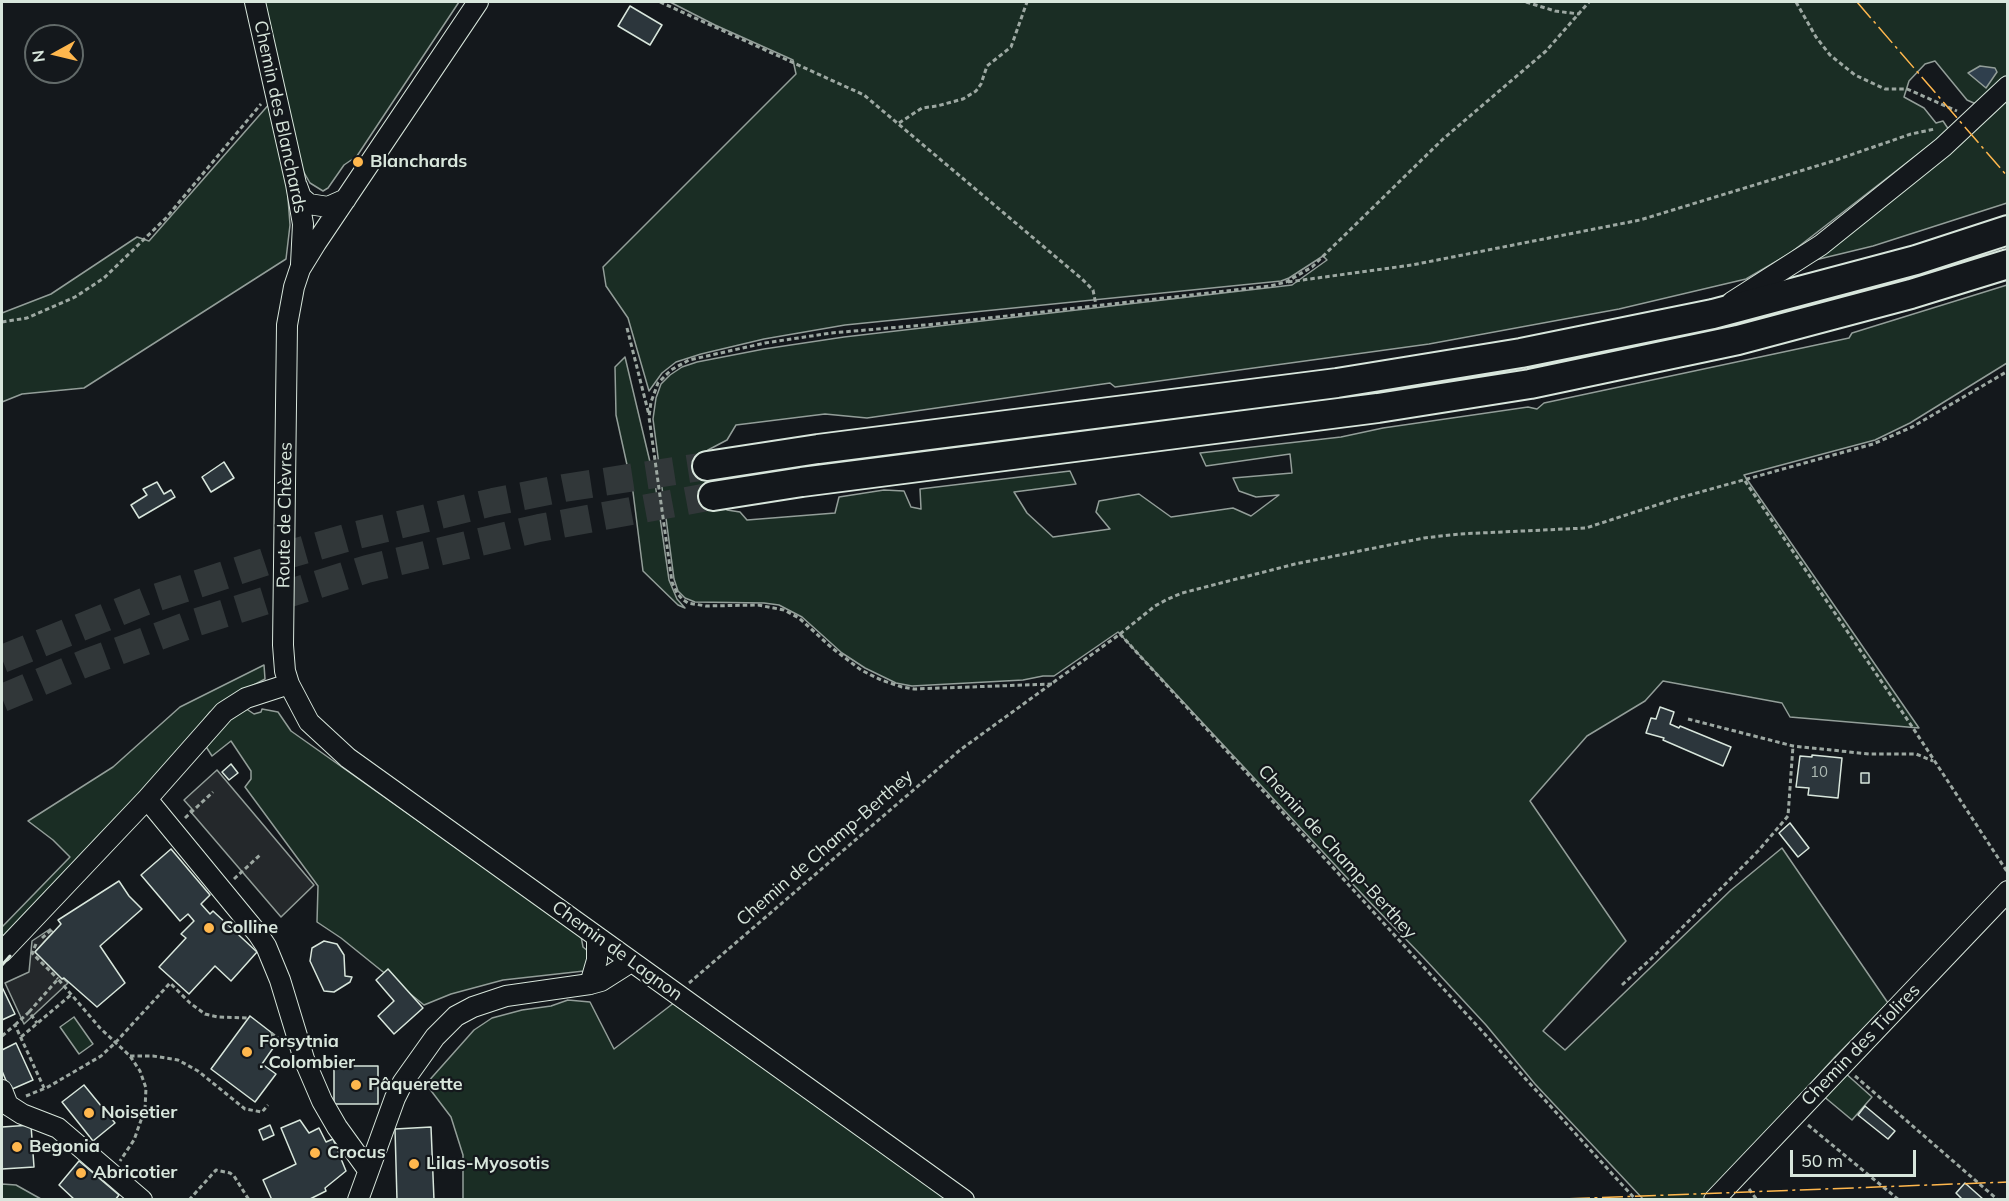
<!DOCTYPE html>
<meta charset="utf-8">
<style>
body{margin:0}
#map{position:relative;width:2009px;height:1201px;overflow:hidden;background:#14181c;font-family:Mulish,sans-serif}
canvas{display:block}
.frame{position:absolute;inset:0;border:3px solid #d8e6dc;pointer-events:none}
.north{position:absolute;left:24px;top:24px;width:60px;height:60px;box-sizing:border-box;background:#14181c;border:2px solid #626a69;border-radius:50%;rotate:262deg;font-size:16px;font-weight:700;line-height:24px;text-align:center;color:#d8e6dc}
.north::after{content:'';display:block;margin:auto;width:21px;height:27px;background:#ffb74d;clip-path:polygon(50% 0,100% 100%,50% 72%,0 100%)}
.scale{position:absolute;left:1790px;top:1150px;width:126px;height:27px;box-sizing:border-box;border:3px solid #d8e6dc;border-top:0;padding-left:8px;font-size:18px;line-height:21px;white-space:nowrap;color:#d8e6dc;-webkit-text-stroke:4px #14181c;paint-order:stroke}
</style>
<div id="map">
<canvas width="2009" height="1201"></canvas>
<div class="frame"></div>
<div class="north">N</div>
<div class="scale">50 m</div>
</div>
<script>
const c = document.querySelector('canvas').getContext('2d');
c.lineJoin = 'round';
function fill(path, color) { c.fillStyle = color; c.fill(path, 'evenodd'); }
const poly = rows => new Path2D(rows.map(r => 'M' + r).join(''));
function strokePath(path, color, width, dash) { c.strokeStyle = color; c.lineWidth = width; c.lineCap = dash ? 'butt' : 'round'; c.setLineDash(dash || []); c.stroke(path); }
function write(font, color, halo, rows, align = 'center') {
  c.font = font + ' Mulish,sans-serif'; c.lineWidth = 4.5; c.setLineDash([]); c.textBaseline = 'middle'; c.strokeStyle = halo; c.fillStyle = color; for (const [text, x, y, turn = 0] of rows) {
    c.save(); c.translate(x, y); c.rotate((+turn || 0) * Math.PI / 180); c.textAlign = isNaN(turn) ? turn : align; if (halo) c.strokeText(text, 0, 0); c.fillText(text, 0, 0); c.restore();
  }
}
const green = poly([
 [263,2,459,2,357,156,344,165,328,188,323,191,310,183,302,169,263,2],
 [670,2,2007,2,2007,76,1988,96,1976,104,1967,100,1935,61,1925,64,1909,81,1904,97,1924,108,1936,123,1943,121,1949,130,1789,254,1746,279,1619,309,1429,344,1115,387,1110,383,867,418,825,414,736,425,727,440,708,450,703,455,720,480,715,484,717,502,727,510,740,512,747,520,835,513,839,497,884,490,904,491,911,507,921,509,920,489,1070,471,1076,484,1014,492,1027,513,1053,537,1110,529,1096,512,1099,501,1139,494,1171,517,1233,508,1251,516,1279,495,1256,497,1239,491,1233,478,1292,473,1290,454,1206,466,1200,453,1341,437,1383,428,1528,407,1537,409,1544,403,1849,338,1852,333,2007,285,2007,363,1910,423,1875,440,1744,475,1919,728,1790,717,1782,703,1663,681,1645,701,1587,736,1530,801,1626,941,1543,1031,1565,1050,1731,890,1782,848,1888,1003,1835,1057,1705,1199,1643,1199,1535,1084,1486,1025,1423,957,1364,896,1118,632,1054,676,1043,676,1023,680,912,686,896,683,865,668,842,653,802,617,779,605,764,603,695,602,685,598,678,591,674,579,653,419,656,398,661,384,670,375,682,367,697,362,764,349,844,337,1292,285,1327,260,1323,256,1289,278,1281,281,845,325,764,339,701,354,676,362,662,373,649,391,628,318,606,286,603,267,796,74,793,60,715,25,670,2],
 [2007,100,2007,203,1873,246,1807,262,1953,147,2007,100],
 [271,102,286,171,290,225,286,259,84,388,22,394,2,402,2,313,51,294,137,237,149,241,271,102],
 [625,357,655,483,669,580,677,599,685,608,678,605,643,571,633,492,616,415,615,367,625,357],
 [264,665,265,679,233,696,210,712,158,777,2,939,2,927,70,857,53,840,28,821,113,767,180,707,264,665],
 [245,708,254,714,261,712,262,709,278,712,291,731,581,936,583,947,589,952,584,971,503,980,451,994,424,1005,341,938,317,922,318,886,245,787,251,779,251,771,231,741,212,756,205,745,221,725,245,708],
 [568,1000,590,1002,614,1049,675,1002,951,1199,463,1199,463,1155,451,1117,426,1084,474,1030,492,1018,522,1010,551,1006,568,1000],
 [74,1017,93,1044,79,1054,60,1027,74,1017],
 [1844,1072,1872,1097,1852,1120,1822,1095,1844,1072],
 [2,1184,16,1185,41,1199,2,1199,2,1184]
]);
const parking = poly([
 [217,770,314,885,281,917,190,811,192,809,184,800,217,770],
 [50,929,53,932,35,952,68,983,24,1024,5,983,29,972,32,941,50,929]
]);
const water = poly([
 [1980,66,1995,68,1997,72,1986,88,1968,73,1980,66]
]);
const building = poly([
 [630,6,662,25,650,45,618,26,630,6],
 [224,462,234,478,211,492,202,477,224,462],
 [157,482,164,494,171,490,175,497,139,518,131,505,147,495,143,489,157,482],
 [1660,707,1674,712,1670,724,1679,728,1680,726,1731,747,1723,766,1663,740,1664,738,1646,733,1651,718,1656,719,1660,707],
 [1812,755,1842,758,1838,798,1808,795,1809,788,1796,787,1800,756,1812,757,1812,755],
 [231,764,238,773,229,780,222,772,231,764],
 [1861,773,1869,773,1869,783,1861,783,1861,773],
 [1790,823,1809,848,1798,857,1779,833,1790,823],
 [171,849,210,895,201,904,210,914,213,911,257,952,231,981,215,966,189,994,159,967,186,938,181,934,194,921,188,914,180,921,141,875,171,849],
 [119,881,129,896,142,909,100,946,125,983,97,1007,64,978,62,979,35,952,61,924,58,920,119,881],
 [324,941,337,944,344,955,345,976,352,977,350,982,334,992,324,991,310,961,312,948,324,941],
 [388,969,423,1008,394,1034,378,1016,394,1001,376,980,388,969],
 [2,987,15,1014,2,1020,2,987],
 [250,1016,272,1033,270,1035,278,1041,262,1064,276,1074,255,1102,211,1069,250,1016],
 [16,1043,33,1080,10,1090,2,1071,2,1050,16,1043],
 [334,1066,378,1066,378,1104,334,1104,334,1066],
 [84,1085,115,1123,93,1141,62,1102,84,1085],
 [1865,1106,1895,1131,1888,1139,1858,1115,1865,1106],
 [300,1120,309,1133,319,1128,326,1142,333,1139,346,1171,325,1188,326,1191,308,1200,272,1200,263,1180,296,1164,281,1128,300,1120],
 [31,1125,34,1167,2,1169,2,1127,31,1125],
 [270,1125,274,1135,263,1140,259,1130,270,1125],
 [431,1127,434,1200,397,1200,395,1129,431,1127],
 [79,1161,119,1195,115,1200,75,1200,59,1185,79,1161],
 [1965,1183,1983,1199,1983,1200,1963,1200,1956,1193,1965,1183]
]);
const highwayTunnel = poly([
 [2,659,146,601,283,556,353,536,493,502,564,488,707,466],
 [2,698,86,663,197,622,367,569,539,528,713,496]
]);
const path = poly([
 [660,2,864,95,1082,279,1093,290,1096,305],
 [1526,2,1555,11,1579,14],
 [1796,2,1816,37,1830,55,1855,75,1885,89,1907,89,1957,111],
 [899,123,922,108,937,106,963,99,976,91,981,84,987,66,1011,47,1027,2],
 [1288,282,1412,265,1640,220,1833,161,1911,134,1935,129],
 [2,322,27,318,75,297,104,278,166,218,261,104],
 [627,328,649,415],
 [1745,481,1911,725,2008,873],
 [1120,634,1636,1200],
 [1052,684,914,689,902,687,881,680,861,670,832,648,799,618,784,610,758,605,706,606,688,603,682,599,677,593,672,582,649,417,651,402,658,383,671,370,689,360,765,343,831,333,936,324,1270,286,1286,282,1312,267,1443,139,1546,51,1589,2],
 [1688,719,1793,746,1869,754,1916,754,1933,761],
 [185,818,213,792],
 [234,879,260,855],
 [42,938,51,930],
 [36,944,32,953,58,979],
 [689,983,960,750,1120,634,1155,606,1166,600,1182,593,1295,564,1424,538,1459,534,1586,528,1675,499,1873,444,1912,427,2008,371],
 [1622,985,1652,958,1759,850,1788,816,1793,746],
 [29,1012,58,979,100,1028,130,1056,140,1071,146,1088,145,1109,134,1140,120,1161],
 [15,1025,29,1012,37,1023],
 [271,1033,279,1039],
 [2,1036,15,1025,44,1088],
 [21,1037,72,994],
 [130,1056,153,1056,178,1060,198,1071,245,1109,262,1112,268,1105],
 [1855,1076,1998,1200],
 [26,1096,48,1087,101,1056,115,1043,170,983,190,1003,205,1014,218,1017,249,1018],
 [1808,1125,1899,1200],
 [1749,1189,1757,1200],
 [189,1200,216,1170,230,1173,234,1176,249,1200]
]);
const minor = poly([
 [255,2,296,184,303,224,301,264],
 [478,2,316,243,300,269,294,287,287,325,283,645,285,671,289,684,309,722,348,758,964,1200],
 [297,186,301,197,309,204,328,207,346,199],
 [1732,302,1821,245,1943,147,2008,86],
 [147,799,258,934,266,946,280,980,304,1059,322,1101,337,1127,368,1170],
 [2,952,147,799,224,712,246,698,289,684],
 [590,984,597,960,597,938],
 [2,1090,8,1105,22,1114,58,1128,142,1200],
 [358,1200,395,1098,403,1082,435,1037,456,1016,473,1007,506,996,590,984,601,981,631,962],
 [1714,1200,2008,891]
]);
const highway = poly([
 [707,466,818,449,1337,383,1521,353,1713,314,1916,260,2008,230],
 [713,496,802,482,1378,408,1530,384,1738,340,1911,294,2008,264]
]);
const wall = poly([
 [2,965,10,956]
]);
const power = poly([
 [1857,2,2008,177],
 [1536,1200,2008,1182]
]);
const markers = [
 [358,162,6,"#ffb74d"],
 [209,928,6,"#ffb74d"],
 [247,1052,6,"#ffb74d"],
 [356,1085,6,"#ffb74d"],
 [89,1113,6,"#ffb74d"],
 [17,1147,6,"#ffb74d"],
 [315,1153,6,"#ffb74d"],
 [414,1164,6,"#ffb74d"],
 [81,1173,6,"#ffb74d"]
];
const numberNames = [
 ["10",1819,772]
];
const streetNames = [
 ["Chemin des Blanchards",280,117,78],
 ["Route de Chèvres",285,515,-89],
 ["Chemin de Champ-Berthey",825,848,-41],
 ["Chemin de Champ-Berthey",1337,852,48],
 ["Chemin de Lagnon",617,951,36],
 ["Chemin des Tiolires",1861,1045,-46]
];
const poiNames = [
 ["Blanchards",370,162],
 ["Colline",221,928],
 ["Forsytnia",259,1042],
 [". Colombier",259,1063],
 ["Pâquerette",368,1085],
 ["Noisetier",101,1113],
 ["Begonia",29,1147],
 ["Crocus",327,1153],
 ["Lilas-Myosotis",426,1164],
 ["Abricotier",93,1173]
];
fill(green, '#1a2d24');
strokePath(green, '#939e99', 1.5);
fill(parking, '#24282b');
strokePath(parking, '#939e99', 1.5);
fill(water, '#2f3f4d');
strokePath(water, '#939e99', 1.5);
fill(building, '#2c363c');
strokePath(building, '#d8e6dc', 1.5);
strokePath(highwayTunnel, '#313739', 28, [28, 14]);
strokePath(minor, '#d8e6dc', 22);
strokePath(highway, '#d8e6dc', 32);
strokePath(path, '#9da8a2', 3, [4.5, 3]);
strokePath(minor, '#14181c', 20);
strokePath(highway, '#14181c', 28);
strokePath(wall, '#d8e6dc', 3);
strokePath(power, '#ffb74d', 1.5, [21, 4.5, 3, 4.5]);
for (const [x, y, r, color] of markers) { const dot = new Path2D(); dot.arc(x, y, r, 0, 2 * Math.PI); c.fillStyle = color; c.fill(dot); strokePath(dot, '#14181c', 2); }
write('15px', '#adbab4', null, numberNames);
write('18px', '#d8e6dc', '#14181c', streetNames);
write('bold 18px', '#d8e6dc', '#14181c', poiNames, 'left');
</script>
